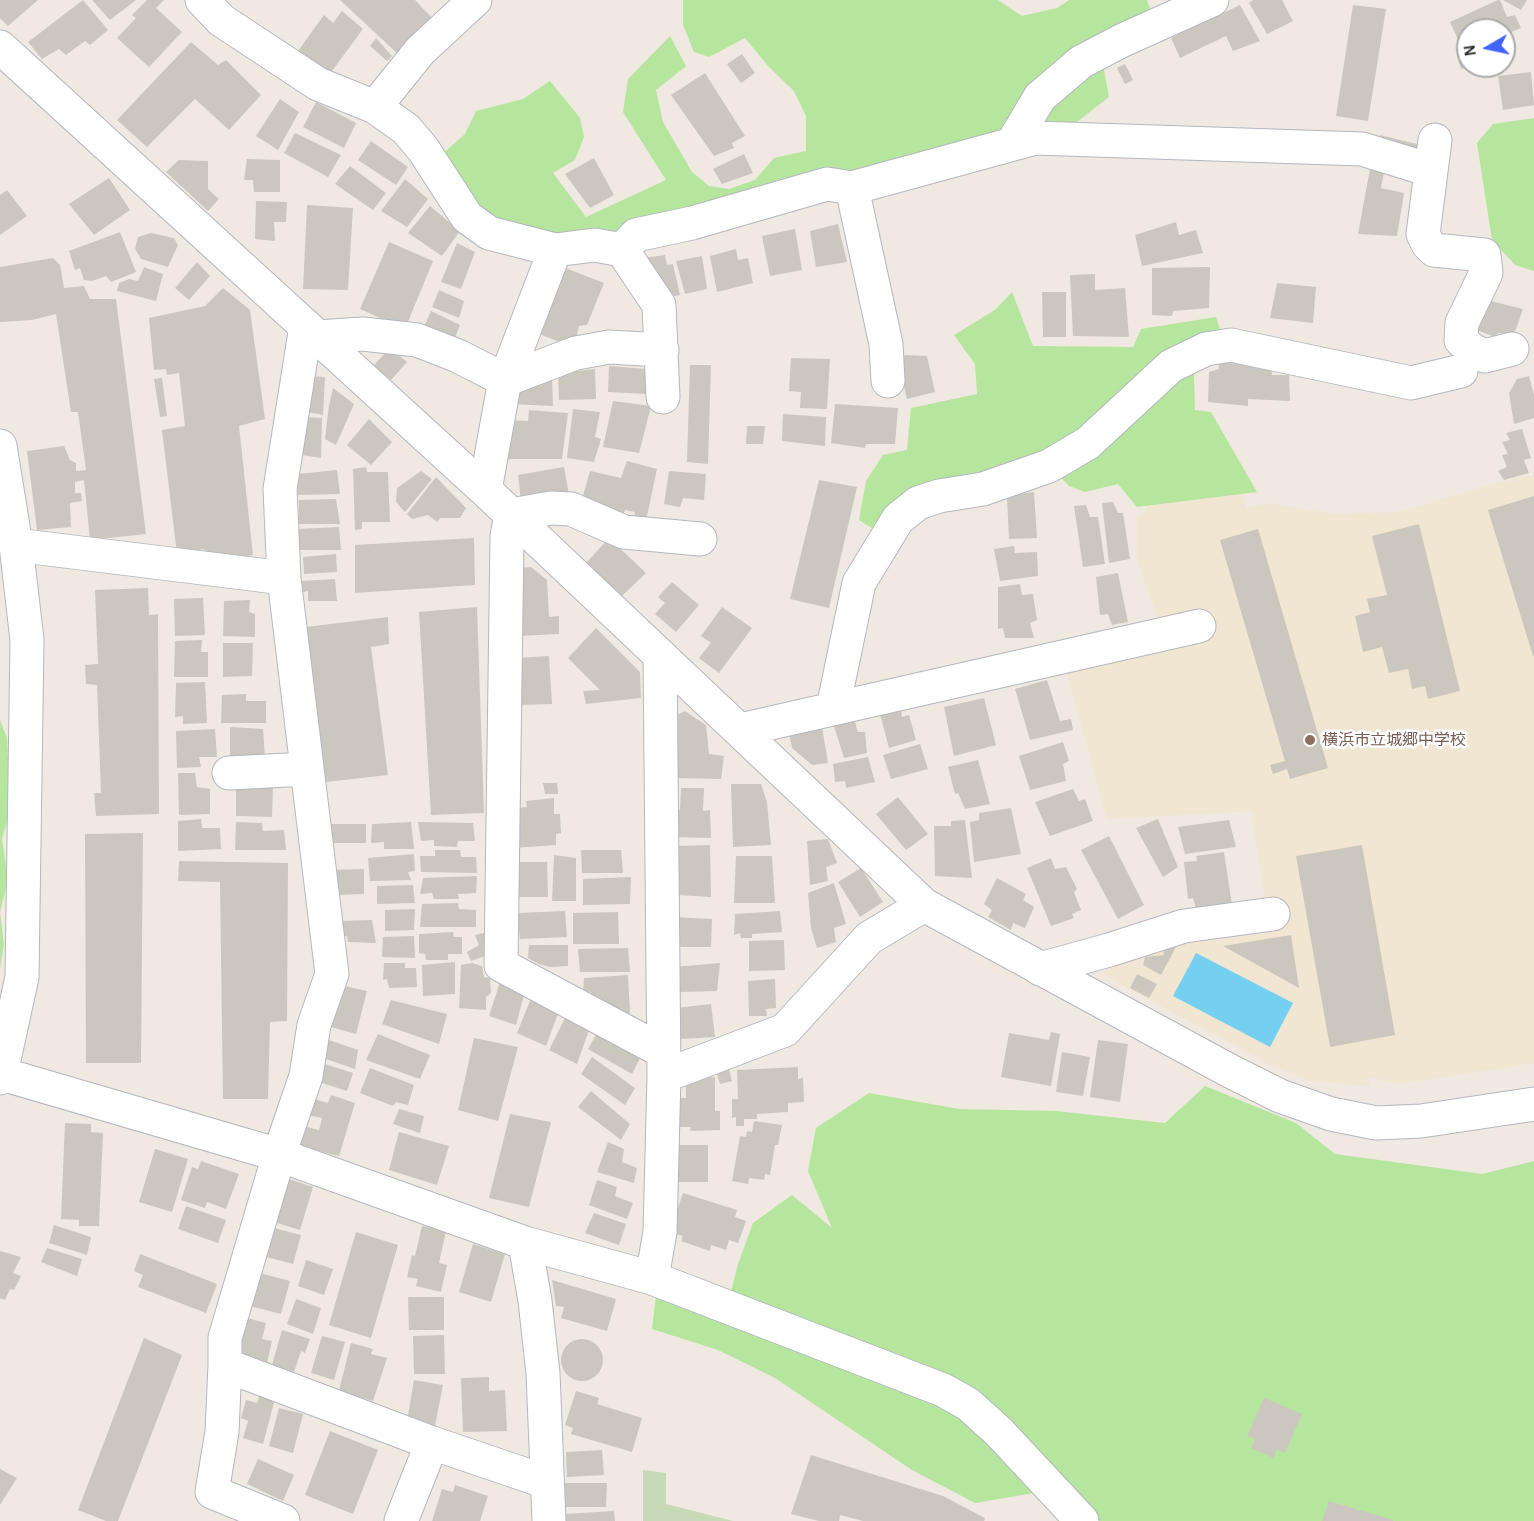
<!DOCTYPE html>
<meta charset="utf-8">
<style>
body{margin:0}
#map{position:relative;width:1534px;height:1521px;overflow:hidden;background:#efe9e1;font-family:"Alegreya Sans",sans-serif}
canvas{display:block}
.north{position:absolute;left:1456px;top:18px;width:60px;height:60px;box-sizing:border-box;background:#fff;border:2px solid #ababab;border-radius:50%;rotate:261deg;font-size:16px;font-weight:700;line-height:24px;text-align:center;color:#2e2e2e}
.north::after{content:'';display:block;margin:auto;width:21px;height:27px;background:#4264fb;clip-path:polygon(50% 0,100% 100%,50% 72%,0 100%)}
</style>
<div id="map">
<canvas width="1534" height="1521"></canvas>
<div class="north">N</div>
</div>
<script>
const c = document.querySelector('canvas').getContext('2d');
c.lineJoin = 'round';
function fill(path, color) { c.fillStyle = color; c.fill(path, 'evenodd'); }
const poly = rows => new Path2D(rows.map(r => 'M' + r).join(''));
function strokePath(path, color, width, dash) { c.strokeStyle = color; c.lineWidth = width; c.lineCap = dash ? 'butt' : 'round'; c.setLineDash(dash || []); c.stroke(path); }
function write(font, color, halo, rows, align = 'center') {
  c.font = font + ' "Alegreya Sans","Noto Sans JP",sans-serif'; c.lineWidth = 5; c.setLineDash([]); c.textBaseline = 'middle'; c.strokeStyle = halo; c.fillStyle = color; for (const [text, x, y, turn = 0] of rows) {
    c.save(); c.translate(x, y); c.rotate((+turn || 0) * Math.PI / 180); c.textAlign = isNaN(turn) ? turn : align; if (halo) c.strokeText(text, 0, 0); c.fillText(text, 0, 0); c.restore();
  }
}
const education = poly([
 [1534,475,1534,1063,1398,1084,1370,1077,1369,1086,1309,1081,1272,1066,1104,975,1107,964,1187,936,1269,920,1251,811,1107,819,1066,669,1168,646,1137,559,1137,517,1146,513,1148,498,1242,493,1247,508,1269,503,1332,514,1400,512,1485,486]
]);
const green = poly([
 [683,0,998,0,1022,16,1057,8,1069,0,1147,0,1152,15,1099,44,1109,97,1069,128,617,240,553,242,495,225,440,156,465,134,476,111,523,99,550,81,580,118,584,137,575,160,553,173,586,217,666,180,623,112,628,79,670,36,686,66,656,90,663,122,692,172,709,186,729,189,755,180,774,158,806,151,806,116,794,91,769,67,745,38,709,57,694,52,683,25],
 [1534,118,1534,271,1515,265,1492,240,1477,143,1493,124],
 [1012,292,1033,346,1133,347,1141,329,1216,317,1222,335,1193,346,1195,410,1211,412,1257,492,1137,507,1118,484,1085,492,1069,486,1042,458,875,530,859,520,866,481,883,455,907,450,911,408,977,394,975,364,954,335,995,310],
 [0,720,7,738,10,800,7,822,2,839,8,880,0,912,4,945,0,968],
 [1205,1086,1296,1123,1335,1154,1482,1174,1534,1161,1534,1521,1058,1521,1034,1493,975,1503,912,1470,775,1378,718,1350,652,1329,656,1296,724,1319,738,1264,753,1223,792,1195,832,1228,808,1171,816,1128,869,1093,959,1109,1056,1111,1165,1123]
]);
const cemetery = poly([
 [643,1470,666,1473,666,1504,733,1521,643,1521]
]);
const water = poly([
 [1196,953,1293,1003,1270,1047,1173,996]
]);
const building = poly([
 [0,0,38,0,8,26,0,18],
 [83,0,108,30,90,45,85,41,66,55,59,49,42,59,28,42],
 [92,0,136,0,110,20],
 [147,0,164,0,156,8,182,32,149,67,117,38,136,18,132,15],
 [340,0,415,0,431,17,398,54],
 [1253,0,1282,0,1293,21,1267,34,1249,3],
 [1498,0,1500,0,1507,17,1515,15,1521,28,1504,35,1504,30,1468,30,1468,53,1465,55,1450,22],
 [1503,0,1527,0,1521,10],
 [1240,5,1260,41,1233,51,1226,36,1180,58,1171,38],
 [1353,5,1386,9,1368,121,1336,116],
 [342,11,363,29,329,75,298,51,324,15,333,23],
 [376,38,392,56,387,61,370,46],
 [191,42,218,65,226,60,261,95,229,130,195,99,147,147,117,120],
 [742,54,755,73,741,83,727,64],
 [1468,57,1468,67,1461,69,1458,60],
 [1125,64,1133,80,1125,84,1117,68],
 [1531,72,1534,105,1503,110,1498,76],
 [705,73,745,136,732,143,734,148,714,156,671,95],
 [280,99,299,112,278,150,256,136],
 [316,102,356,123,344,148,303,127],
 [295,133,341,155,328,177,284,153],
 [1380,135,1425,146,1422,161,1376,148],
 [371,141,408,167,396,185,358,160],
 [744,154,753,173,722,184,713,169],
 [594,158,614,195,590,208,565,174],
 [247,159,280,160,280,192,254,192,253,180,244,180],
 [179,160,208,161,208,189,219,199,208,211,166,172],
 [350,166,386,193,373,210,335,184],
 [1370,169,1384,172,1381,188,1404,193,1397,236,1358,234],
 [109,178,130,210,94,235,69,204],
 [405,179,428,199,407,227,381,211],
 [7,190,27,216,0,235,0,195],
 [256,201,287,202,286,222,274,222,275,241,255,239],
 [307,205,353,208,348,290,303,289],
 [430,206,460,231,442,256,408,233],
 [1176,222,1179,235,1196,230,1203,253,1142,266,1135,235],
 [838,224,847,262,816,267,810,231],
 [795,229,802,270,770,276,762,236],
 [120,232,136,272,111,282,106,276,92,281,84,280,80,268,75,270,69,251],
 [151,233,174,238,178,245,168,267,141,259,135,249,138,237],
 [389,242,433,261,405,329,360,309],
 [457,243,475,252,461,289,441,282],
 [736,249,738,260,748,258,753,283,717,292,710,256],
 [665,255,667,265,673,264,680,295,663,298,644,258],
 [702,256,707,289,685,294,676,261],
 [53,258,60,265,64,288,84,286,90,299,116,299,146,534,90,540,84,480,75,482,75,493,81,493,82,501,70,503,71,527,37,530,27,451,64,446,70,460,76,463,76,471,86,470,78,412,71,412,56,314,32,320,0,322,0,267],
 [197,262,210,276,189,300,175,288],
 [144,267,163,274,156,301,117,291,119,283,129,279,138,281],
 [563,267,604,283,587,325,579,326,574,347,536,333],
 [1210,267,1209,308,1173,311,1172,316,1152,315,1152,268],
 [1095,274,1095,290,1125,288,1129,337,1073,336,1070,275],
 [1277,283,1316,287,1313,323,1270,318],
 [223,288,250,310,265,419,239,426,253,555,228,559,202,549,193,553,177,554,162,430,185,426,179,373,167,375,166,369,154,370,149,318,205,306],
 [439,290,464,301,459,318,432,307],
 [1042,292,1066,292,1066,337,1043,337],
 [1483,299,1523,309,1514,335,1498,333,1495,337,1474,329],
 [431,311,460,325,452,345,421,334],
 [390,348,407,362,391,380,373,366],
 [1218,354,1271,362,1272,375,1289,375,1290,401,1248,399,1248,406,1208,402,1209,372,1219,369],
 [907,355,927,356,935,392,907,399,897,357],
 [791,358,830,359,827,409,800,408,801,392,789,391],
 [690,365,711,365,708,464,687,462],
 [609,366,647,369,647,394,608,392],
 [595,369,596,399,559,400,558,373],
 [308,376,325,377,323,415,306,412],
 [1529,376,1534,395,1534,418,1514,424,1509,393,1517,379],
 [162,378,167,416,160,417,154,379],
 [552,378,553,406,510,404,512,388],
 [333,388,354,404,336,445,325,439,329,405],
 [613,401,651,406,639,453,603,447],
 [835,404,898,408,895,444,866,444,865,448,831,443],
 [573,409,600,412,595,437,601,439,594,462,567,458],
 [529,410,568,413,562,459,502,459,507,420,528,421],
 [783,414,826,417,825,446,782,441],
 [305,417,322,418,321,458,302,455],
 [369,419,392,442,371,465,347,445],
 [747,426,765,426,763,444,746,444],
 [1522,429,1531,458,1524,460,1529,473,1504,480,1498,471,1507,467,1502,455,1508,454,1502,442,1510,440,1506,433],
 [627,461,657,469,646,521,634,520,635,512,625,510,622,518,580,506,590,471,621,478],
 [366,467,367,472,388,472,390,522,362,522,362,529,355,530,353,469],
 [564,467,569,495,521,501,518,475],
 [337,470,340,494,298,495,298,474],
 [421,471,432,479,405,512,396,502,397,488],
 [669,471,706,474,704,500,683,498,680,507,664,504],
 [436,477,466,508,460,518,440,518,437,522,428,515,412,519,407,514],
 [819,480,857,487,829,608,790,599],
 [1034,492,1037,538,1009,539,1007,496],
 [1534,496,1534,656,1533,656,1488,510],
 [336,499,340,524,299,524,299,500],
 [1113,502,1118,513,1123,513,1130,559,1109,563,1102,503],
 [1086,505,1090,517,1098,517,1105,564,1083,567,1074,506],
 [1419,524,1460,691,1428,699,1425,686,1412,689,1408,669,1389,673,1382,647,1363,652,1355,616,1370,612,1367,599,1387,595,1372,536],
 [339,527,341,550,299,550,297,529],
 [1258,529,1328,768,1290,779,1287,769,1273,774,1270,765,1285,761,1220,540],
 [474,538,475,585,355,593,355,545],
 [609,538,646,573,622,596,586,563],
 [1014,546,1015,553,1037,552,1038,576,1000,581,994,549],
 [336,554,337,572,304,574,303,557],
 [531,567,547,580,549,617,559,616,559,634,518,636,515,568],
 [1118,573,1128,622,1112,625,1108,614,1100,615,1096,577],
 [335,579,337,601,308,601,308,591,300,593,301,581],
 [672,582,699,605,676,632,655,614,665,603,658,597],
 [1020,584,1022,595,1033,594,1037,620,1030,623,1034,638,1005,638,1003,628,998,629,998,587],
 [148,588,149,615,158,614,159,814,96,816,94,793,101,793,97,685,86,684,85,665,98,664,95,590],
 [203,598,205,635,175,636,174,599],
 [250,600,249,612,255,614,255,637,223,636,224,601],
 [477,607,484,813,431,815,419,612],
 [722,607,752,628,719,673,699,658,711,643,701,636],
 [388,617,389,644,371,647,388,775,326,782,306,627],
 [596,628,640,672,641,698,586,704,583,691,600,690,568,658],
 [202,640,201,652,208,652,208,677,174,677,175,641],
 [223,643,253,643,252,676,223,677],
 [549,656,552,704,519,705,517,658],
 [1047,680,1060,721,1071,719,1073,730,1030,740,1015,689],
 [205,682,207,723,183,724,183,716,175,717,176,683],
 [246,694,246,701,266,701,266,723,221,723,222,695],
 [984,698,996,745,954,756,944,707],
 [901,709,902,717,909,715,916,740,889,748,880,714],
 [685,711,706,725,709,754,724,756,721,779,676,778,675,716],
 [854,719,858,732,865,732,867,753,844,758,833,723],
 [230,727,263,729,265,758,230,758],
 [822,727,828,763,812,765,792,748,789,732],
 [215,729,217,757,199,757,201,767,177,768,176,731],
 [1063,742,1069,761,1063,764,1066,781,1030,790,1019,756],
 [920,744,928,769,891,779,883,755],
 [868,757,875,782,846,788,845,781,835,782,833,764],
 [978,760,990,804,965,809,958,793,955,794,948,767],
 [178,773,195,773,197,787,210,789,210,814,179,815],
 [543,783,557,783,558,794,545,794],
 [731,784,761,784,767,802,771,845,733,847],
 [273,786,272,817,236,816,236,787],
 [681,788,704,788,703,811,710,810,711,838,670,837,672,810,680,810],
 [1073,789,1079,801,1085,799,1093,821,1050,836,1035,802],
 [898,797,928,834,906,850,876,814],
 [554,798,554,814,560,814,561,833,556,834,556,845,514,848,513,808,527,807,526,801],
 [1011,808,1021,854,974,862,970,822,979,820,979,813],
 [201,819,202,828,220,828,221,849,178,851,178,821],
 [1158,819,1178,867,1163,877,1136,828],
 [965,820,972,878,935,876,934,826,951,826,951,821],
 [1229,820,1236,847,1185,854,1178,827],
 [236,822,262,823,263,831,284,830,286,850,235,850],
 [411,822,414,849,384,849,384,842,371,843,372,824],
 [418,822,473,823,475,841,458,841,457,847,434,846,434,840,421,841],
 [329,824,366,824,366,843,329,843],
 [143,833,141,1063,86,1063,85,834],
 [1109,836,1144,905,1118,919,1081,850],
 [828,839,837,863,826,867,828,881,810,885,807,841],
 [710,845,711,897,677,895,678,846],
 [1362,845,1395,1035,1330,1047,1296,856],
 [435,850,460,850,461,857,476,857,477,873,421,872,420,856,435,856],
 [581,850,621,850,623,873,582,873],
 [1224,852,1232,905,1196,909,1193,898,1188,899,1184,862,1197,861,1196,856],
 [414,854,415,871,408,872,411,880,370,881,368,858],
 [554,855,576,858,576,901,552,901],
 [736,856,772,856,775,903,734,903],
 [1051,858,1055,869,1066,867,1077,889,1074,892,1081,910,1072,914,1074,918,1051,926,1027,868],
 [179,861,288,863,287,1021,270,1022,268,1099,223,1099,220,882,178,881],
 [513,862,547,862,548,897,512,897],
 [861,868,883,902,860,917,838,882],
 [364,869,364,894,338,895,328,870],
 [477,876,476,893,458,894,459,899,434,899,432,893,420,894,423,878],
 [631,877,630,904,583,905,583,879],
 [997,878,1026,894,1023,900,1034,907,1025,928,1013,923,1011,930,988,917,992,910,984,904],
 [834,883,846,924,834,928,836,942,817,948,811,928,808,893],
 [413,885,415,903,377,904,377,886],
 [458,903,459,909,476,910,476,927,420,927,422,904],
 [415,909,414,930,385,931,385,910],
 [565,911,567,937,520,939,517,913],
 [780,911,782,932,752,934,752,938,741,938,740,933,734,935,735,914],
 [618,912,619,944,573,944,573,913],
 [673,917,712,919,711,947,672,947],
 [372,920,376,943,348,942,347,936,339,937,337,921],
 [453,932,454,937,462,937,462,954,448,954,448,960,426,960,425,954,419,953,419,934],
 [488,932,494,953,471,961,467,952,479,945,475,935],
 [1291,935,1299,988,1223,946],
 [414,936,415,958,382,957,383,937],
 [784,940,785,970,749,971,749,941],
 [529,945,568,945,568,966,550,967,539,964,528,958],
 [1177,945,1161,975,1143,965,1145,957,1164,955,1163,948],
 [628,948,630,972,580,972,578,949],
 [455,962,455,994,423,996,422,965],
 [384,963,405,963,405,968,416,968,417,987,389,988,387,979,383,980],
 [472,963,482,966,484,977,490,978,491,993,486,997,486,1010,459,1008,461,965],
 [720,963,717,991,680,992,674,967],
 [1137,974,1157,984,1149,998,1130,988],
 [628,975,630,1013,616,1013,592,1000,591,992,583,993,584,978],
 [775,979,776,1008,766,1009,767,1016,749,1016,748,981],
 [500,982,525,991,516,1025,489,1016],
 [335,984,367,991,356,1034,324,1025],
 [532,996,559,1011,546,1046,517,1033],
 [391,1000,447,1014,439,1044,382,1024],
 [711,1004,715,1037,681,1039,676,1008],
 [565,1018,589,1030,577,1064,549,1050],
 [598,1031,641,1056,632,1074,588,1049],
 [1051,1032,1060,1034,1051,1086,1001,1077,1009,1033,1049,1040],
 [378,1034,430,1055,420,1079,366,1060],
 [474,1038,518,1047,498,1121,458,1110],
 [326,1039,358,1050,355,1069,320,1057],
 [1098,1040,1128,1044,1120,1102,1090,1097],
 [1062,1052,1090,1057,1083,1096,1056,1092],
 [592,1057,635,1088,625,1105,581,1074],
 [727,1061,732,1081,720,1084,714,1064],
 [322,1063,353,1073,347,1091,316,1081],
 [798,1067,798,1079,803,1078,804,1102,788,1103,788,1112,757,1114,757,1119,744,1119,744,1126,736,1126,736,1117,732,1118,732,1099,738,1099,737,1070],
 [370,1068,414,1085,408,1105,396,1102,393,1106,360,1093],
 [715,1077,715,1111,720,1111,720,1130,690,1131,691,1127,674,1127,674,1098,686,1098,686,1078],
 [591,1091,630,1124,621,1140,578,1107],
 [331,1095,355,1103,339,1156,291,1144,299,1125,319,1130,322,1118,307,1115,314,1099,328,1103],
 [399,1109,424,1116,420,1133,393,1124],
 [510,1114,551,1122,529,1207,489,1198],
 [754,1121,782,1125,778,1145,775,1145,770,1175,765,1174,764,1180,749,1178,748,1184,732,1181,740,1136,746,1137,747,1131,752,1132],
 [65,1123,91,1124,91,1132,103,1133,99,1226,79,1226,79,1220,61,1219],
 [399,1132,449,1146,437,1185,389,1170],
 [608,1142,624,1149,622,1162,637,1168,634,1183,597,1172],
 [671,1145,708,1145,708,1182,671,1182],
 [155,1149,188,1159,172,1212,139,1202],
 [201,1161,239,1174,226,1209,207,1202,205,1208,181,1200,192,1167,198,1169],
 [280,1176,313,1187,300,1230,267,1220],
 [597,1180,617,1187,615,1196,633,1203,627,1219,589,1205],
 [683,1193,737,1210,735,1217,746,1221,738,1243,729,1240,726,1250,711,1245,710,1251,681,1241,683,1236,670,1232],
 [186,1206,226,1220,218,1243,178,1229],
 [594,1213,626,1224,619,1245,585,1233],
 [54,1225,91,1237,87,1255,49,1243],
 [266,1226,301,1235,293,1264,259,1255],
 [422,1226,446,1231,439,1263,447,1265,441,1292,416,1286,418,1279,407,1277,412,1255,415,1256],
 [356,1232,398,1245,371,1338,329,1325],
 [473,1244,505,1254,491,1302,459,1292],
 [47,1248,82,1259,77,1276,41,1262],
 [0,1251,21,1257,13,1273,21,1276,14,1290,10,1289,5,1300,0,1298],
 [140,1254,217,1284,206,1313,138,1287,143,1275,134,1271],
 [306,1260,333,1269,324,1295,298,1286],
 [256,1272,290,1281,281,1314,250,1306],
 [552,1280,616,1299,607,1331,561,1318,564,1307,556,1306],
 [408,1297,444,1297,444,1330,409,1330],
 [296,1299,321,1308,313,1334,287,1324],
 [243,1317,266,1323,262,1339,272,1341,267,1363,234,1354],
 [282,1330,310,1339,305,1353,301,1351,294,1372,272,1365],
 [444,1335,445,1374,414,1374,413,1336],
 [322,1336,345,1342,334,1380,311,1373],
 [144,1338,182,1355,118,1521,106,1521,78,1510],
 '561 1360a21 21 0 1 1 42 0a21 21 0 1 1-42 0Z',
 [351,1343,373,1349,371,1354,387,1358,373,1401,352,1395,352,1398,338,1394],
 [489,1377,489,1391,505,1390,507,1431,463,1432,461,1378],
 [414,1380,443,1385,435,1426,407,1421],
 [261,1391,276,1395,263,1444,243,1438,248,1421,241,1418,246,1400,257,1403],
 [576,1391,599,1398,597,1404,642,1418,632,1452,571,1434,573,1428,565,1425],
 [1264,1398,1302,1414,1285,1453,1277,1449,1273,1458,1251,1448,1255,1439,1247,1436],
 [279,1408,303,1414,293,1453,269,1446],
 [330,1431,378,1450,353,1514,305,1495],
 [602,1450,604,1475,567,1477,566,1452],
 [811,1455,943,1496,985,1518,984,1521,863,1521,840,1515,839,1521,819,1521,791,1514],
 [258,1459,294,1475,283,1501,247,1484],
 [0,1469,17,1478,0,1505],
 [565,1483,607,1483,606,1507,565,1507],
 [455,1485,488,1496,480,1521,432,1521,442,1489,453,1492],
 [1329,1501,1393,1520,1393,1521,1322,1521],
 [614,1511,615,1521,566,1521,565,1514]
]);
const minor = poly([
 [202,0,221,20,318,84,375,107,406,129,423,149,467,217,489,233,555,250],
 [0,47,485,490,924,905,1230,1071,1280,1096,1331,1114,1376,1123,1421,1121,1534,1104],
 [375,107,420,51,475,0],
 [1435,140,1423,234,1428,244,1434,250,1484,255,1486,273,1462,323,1461,340,1472,350,1485,356,1512,349],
 [1012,144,1040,97,1081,62,1121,41,1212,0],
 [622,250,636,235,692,223,827,184,852,188],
 [306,326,280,489,284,578,332,974,314,1025,306,1076,279,1155,225,1338,225,1365,432,1443,547,1482],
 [317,337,363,334,417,340,458,356,505,380,576,353,593,350,609,347,662,350],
 [888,381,886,344,852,188,1035,138,1362,149,1430,170],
 [0,446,16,545,27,640,22,977,0,1078],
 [485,490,505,380,555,250,595,245,622,250,659,305,663,397],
 [16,545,284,578],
 [833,708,859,583,898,519,918,503,939,496,983,489,1049,466,1088,443,1171,366,1206,349,1231,345,1411,383,1461,371],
 [740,730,1199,626],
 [229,773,307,769],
 [1040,969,1109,950,1184,926,1273,914],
 [662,1051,501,965,507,536,511,515,551,508,571,509,624,532,700,539],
 [2,1074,279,1155,525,1243,652,1278,943,1390,968,1404,999,1432,1082,1521],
 [664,1076,785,1030,869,938,924,905],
 [525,1243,535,1301,543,1373,549,1521],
 [652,1278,660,1232,664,1076,660,655],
 [225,1365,222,1432,212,1492,283,1521],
 [401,1521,432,1443]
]);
const markers = [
 [1310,740,6,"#8d6e63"]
];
const educationNames = [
 ["横浜市立城郷中学校",1322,740]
];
fill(education, '#f0e6d1');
fill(green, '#b6e59e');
fill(cemetery, '#c8d9b8');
fill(water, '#75cff0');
fill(building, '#cbc7bf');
strokePath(minor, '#b4b7c1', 35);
strokePath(minor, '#fff', 33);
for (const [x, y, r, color] of markers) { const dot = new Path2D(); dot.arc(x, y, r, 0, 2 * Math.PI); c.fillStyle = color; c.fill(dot); strokePath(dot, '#fff', 2); }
write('16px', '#785e54', '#fff', educationNames, 'left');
</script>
